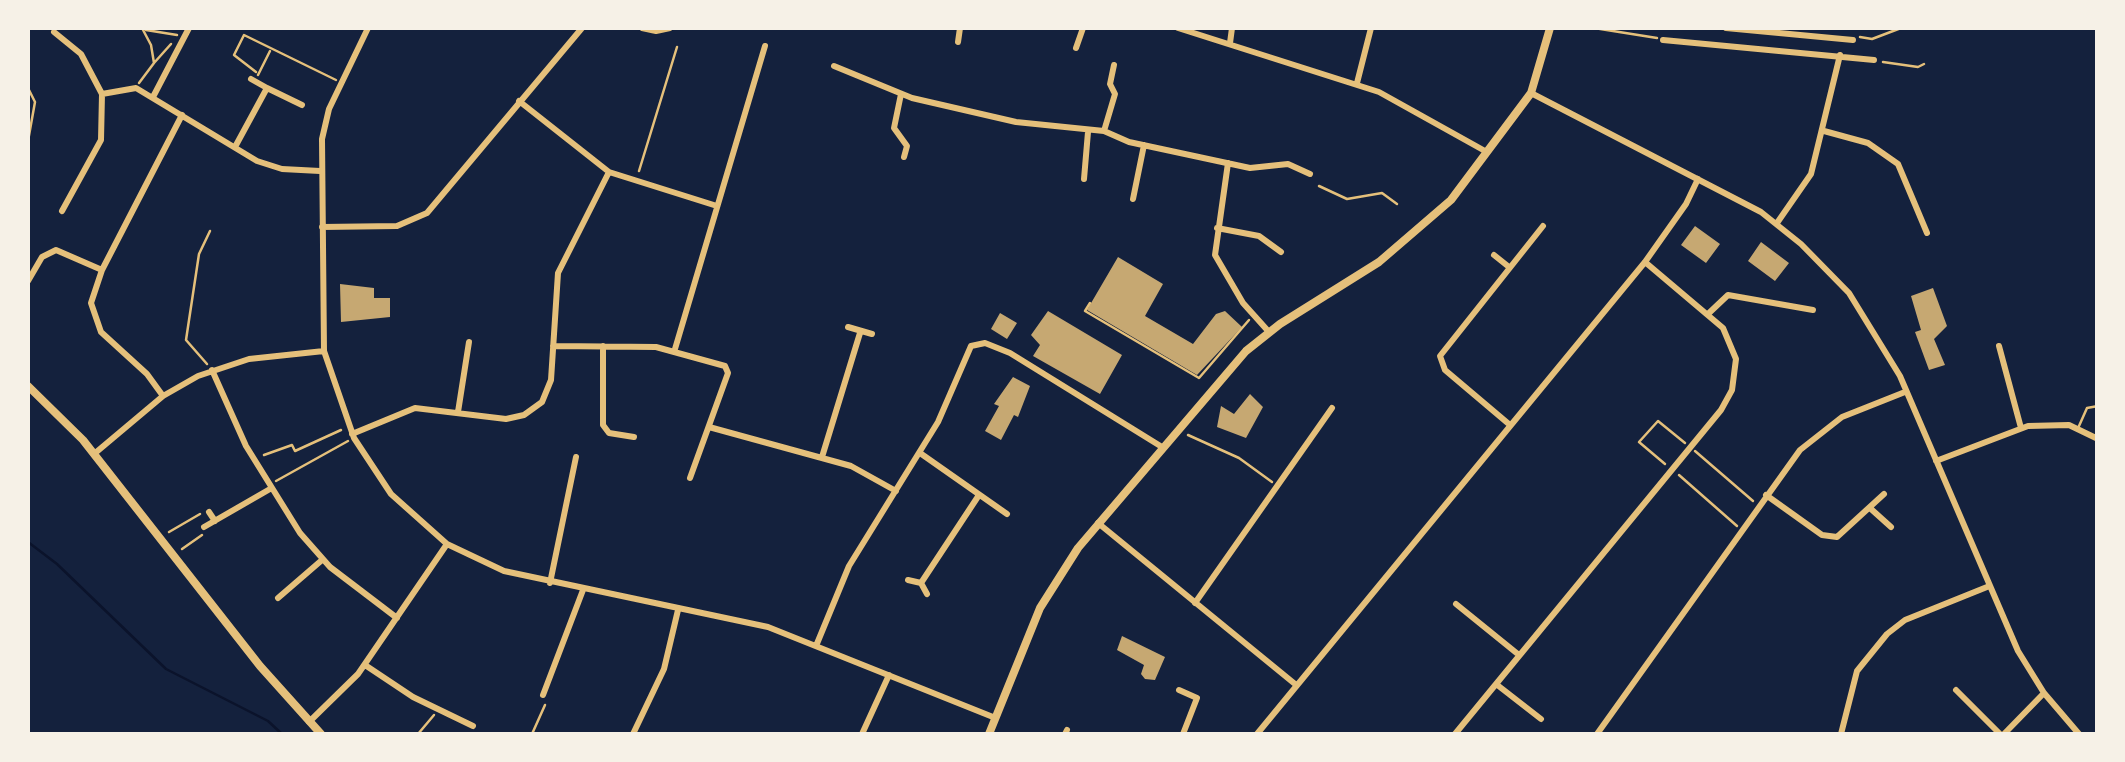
<!DOCTYPE html>
<style>
body{margin:0}
#map{position:relative;width:2125px;height:762px;overflow:hidden;background:#14213d;font-family:"Titillium Web",sans-serif}
canvas{display:block}
.frame{position:absolute;inset:0;border:30px solid #f6f1e7;pointer-events:none}
</style>
<div id="map">
<canvas width="2125" height="762"></canvas>
<div class="frame"></div>
</div>
<script>
const c = document.querySelector('canvas').getContext('2d');
c.lineJoin = 'round';
const poly = rows => new Path2D(rows.map(r => 'M' + r).join(''));
function strokePath(path, color, width, dash) { c.strokeStyle = color; c.lineWidth = width; c.lineCap = dash ? 'butt' : 'round'; c.setLineDash(dash || []); c.stroke(path); }
function fill(path, color) { c.fillStyle = color; c.fill(path, 'evenodd'); }
const stream = poly([
 [28,542,57,564,166,669,268,721,282,734]
]);
const building = poly([
 [1695,226,1720,244,1706,263,1681,245],
 [1761,242,1789,263,1775,281,1748,261],
 [1118,257,1163,284,1145,316,1193,344,1216,314,1225,311,1242,327,1197,375,1087,310],
 [340,284,374,288,374,298,390,298,390,317,341,322],
 [1933,288,1947,326,1934,339,1945,365,1929,370,1915,332,1921,330,1911,296],
 [1048,311,1122,355,1100,394,1033,356,1040,345,1031,335],
 [1000,313,1017,323,1007,339,991,329],
 [1013,377,1030,386,1018,417,1014,415,1001,440,985,431,999,406,994,404],
 [1250,394,1263,407,1246,438,1217,427,1221,406,1234,414],
 [1122,636,1165,657,1155,680,1145,679,1141,674,1144,665,1117,650]
]);
const path = poly([
 [1594,28,1657,38],
 [146,30,177,35],
 [1860,37,1872,39,1901,28],
 [1883,62,1918,67,1924,64],
 [154,63,171,44],
 [256,72,234,55,244,35,336,80],
 [258,75,270,51],
 [139,83,154,63,151,45,142,28],
 [28,88,35,102,28,141],
 [639,171,677,47],
 [1090,303,1085,311,1199,378,1249,320],
 [207,364,186,340,199,254,210,231],
 [1188,435,1239,458,1272,482],
 [1695,451,1753,501],
 [264,455,292,445,295,451,341,430],
 [1665,464,1639,442,1658,421,1685,443],
 [1679,475,1737,526],
 [276,481,348,441],
 [169,532,200,514],
 [182,549,202,535],
 [418,734,434,715],
 [532,734,545,705]
]);
const service = poly([
 [1319,186,1347,199,1382,193,1397,204],
 [2079,426,2087,408,2098,406]
]);
const minor = poly([
 [368,28,329,109,322,139,324,351,354,438,391,494,447,544,504,571,768,627,993,717],
 [642,28,656,31,670,28],
 [1178,28,1379,92,1485,151],
 [1726,28,1853,40],
 [54,32,81,54,102,94,136,88,257,161,282,169,320,171],
 [1663,40,1874,60],
 [958,42,960,28],
 [1230,43,1232,28],
 [1076,48,1083,28],
 [834,66,912,98,1016,122,1104,131,1129,142,1250,168,1288,164,1310,174],
 [1357,83,1371,28],
 [267,88,302,105],
 [1531,93,1761,212,1801,244,1849,293,1900,376,2018,651,2044,693,2079,734],
 [901,94,894,128,907,146,904,157],
 [153,97,189,28],
 [519,101,609,172,717,206],
 [1104,131,1115,94,1110,84,1114,65],
 [1824,131,1868,143,1898,164,1927,233],
 [235,147,267,88,251,79],
 [1228,163,1215,255,1243,303,1269,332],
 [1084,179,1088,132],
 [1133,199,1144,145],
 [62,211,101,140,102,94],
 [1777,223,1811,174,1840,55],
 [322,227,397,226,427,213,582,28],
 [1217,228,1259,236,1281,252],
 [1494,255,1509,267],
 [28,281,42,257,56,250,102,270],
 [1709,313,1728,295,1813,310],
 [848,327,872,334],
 [553,346,656,347,725,366,728,373,690,478],
 [603,346,603,425,609,433,634,437],
 [1999,346,2021,428],
 [675,349,765,46],
 [212,370,246,446,300,533,330,567,397,618],
 [163,396,147,374,101,332,91,303,102,270,182,115],
 [458,412,469,342],
 [1510,425,1445,370,1440,356,1543,226],
 [709,427,851,466,896,491],
 [352,434,415,408,506,419,524,415,542,402,551,380,558,273,609,172],
 [920,453,1007,514],
 [94,454,163,396,198,376,249,359,324,351],
 [822,457,860,333],
 [1936,461,2028,426,2069,425,2098,439],
 [1766,495,1822,535,1837,537,1884,494],
 [1871,509,1891,527],
 [209,512,215,521],
 [1098,523,1295,684],
 [204,527,270,489],
 [908,580,921,583,927,594],
 [550,583,576,457],
 [921,583,979,495],
 [278,598,322,560],
 [1195,603,1332,408],
 [1456,604,1519,655],
 [816,646,849,566,938,422,971,346,985,343,1010,353,1162,447],
 [365,665,413,697,473,726],
 [1496,684,1541,719],
 [1179,690,1197,698,1183,734],
 [1956,690,2000,734],
 [543,695,583,590],
 [309,722,358,674,447,544],
 [633,734,664,669,678,610],
 [862,734,889,675],
 [1065,734,1067,730],
 [1257,734,1645,262,1686,204,1698,179],
 [1455,734,1721,410,1732,390,1736,359,1723,328,1645,262],
 [1597,734,1800,450,1842,417,1905,392],
 [1841,734,1857,671,1887,634,1905,620,1987,587],
 [2004,734,2044,693]
]);
const tertiary = poly([
 [28,386,83,440,260,666,321,734],
 [989,734,1040,608,1078,548,1246,351,1280,324,1379,262,1451,200,1531,93,1550,28]
]);
strokePath(stream, '#0b132b', 2.5);
fill(building, '#c6a872');
strokePath(path, '#e5c07b', 2.5);
strokePath(service, '#e5c07b', 2.5);
strokePath(minor, '#e5c07b', 6);
strokePath(tertiary, '#e5c07b', 8);
</script>
